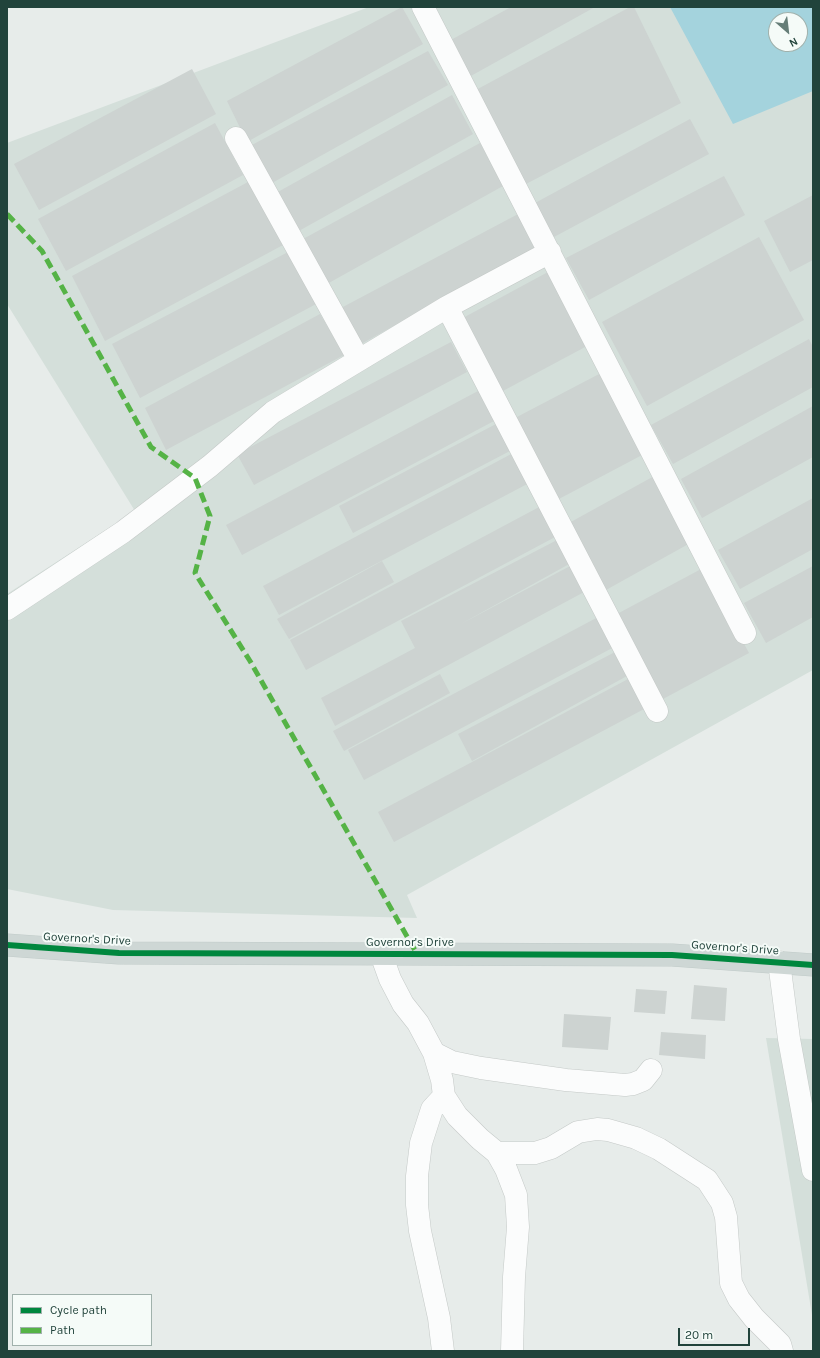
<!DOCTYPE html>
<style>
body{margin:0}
#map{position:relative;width:820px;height:1358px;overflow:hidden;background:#e7ecea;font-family:Karla,sans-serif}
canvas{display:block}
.frame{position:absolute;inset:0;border:8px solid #21433b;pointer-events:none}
.legend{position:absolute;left:12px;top:1294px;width:140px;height:52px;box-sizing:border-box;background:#f5fbf8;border:1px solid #a0b1ac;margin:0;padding:5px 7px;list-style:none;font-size:12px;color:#21433b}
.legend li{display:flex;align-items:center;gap:8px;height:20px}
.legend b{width:20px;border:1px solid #a0b1ac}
.north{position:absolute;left:768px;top:12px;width:40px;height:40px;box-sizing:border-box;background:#f5fbf8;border:1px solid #a0b1ac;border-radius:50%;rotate:152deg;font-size:11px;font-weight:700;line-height:16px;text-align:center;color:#21433b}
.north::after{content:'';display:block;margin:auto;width:14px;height:18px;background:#667e78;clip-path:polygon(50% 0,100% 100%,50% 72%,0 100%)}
.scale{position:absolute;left:678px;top:1328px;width:72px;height:18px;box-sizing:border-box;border:2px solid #21433b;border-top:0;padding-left:5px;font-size:12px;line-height:14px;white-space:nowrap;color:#21433b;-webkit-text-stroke:3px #f5fbf8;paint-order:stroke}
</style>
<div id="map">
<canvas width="820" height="1358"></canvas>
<div class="frame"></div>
<ul class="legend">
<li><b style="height:5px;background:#00873e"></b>Cycle path</li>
<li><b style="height:5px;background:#55b346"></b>Path</li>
</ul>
<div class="north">N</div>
<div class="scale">20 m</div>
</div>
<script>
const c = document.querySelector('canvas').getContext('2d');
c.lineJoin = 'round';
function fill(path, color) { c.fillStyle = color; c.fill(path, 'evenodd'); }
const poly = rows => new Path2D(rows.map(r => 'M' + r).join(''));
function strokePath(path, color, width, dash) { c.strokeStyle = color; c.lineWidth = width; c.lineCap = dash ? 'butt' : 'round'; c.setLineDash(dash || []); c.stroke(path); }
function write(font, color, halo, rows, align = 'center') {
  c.font = font + ' Karla,sans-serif'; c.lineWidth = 4; c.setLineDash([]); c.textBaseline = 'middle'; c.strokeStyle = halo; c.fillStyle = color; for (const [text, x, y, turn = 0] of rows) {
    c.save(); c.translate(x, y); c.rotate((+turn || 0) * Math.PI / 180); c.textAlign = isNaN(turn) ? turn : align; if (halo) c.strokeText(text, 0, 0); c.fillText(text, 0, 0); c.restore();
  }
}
const built = poly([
 [369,7,813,7,813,670,407,895,417,918,113,910,7,889,7,594,135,511,7,304,7,143],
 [776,20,800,20,800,44,776,44],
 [766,1038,813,1039,813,1321]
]);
const water = poly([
 [670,7,813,7,813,91,733,124],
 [776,20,800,20,800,44,776,44]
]);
const building = poly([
 [402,7,423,44,247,142,227,101],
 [511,7,595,7,469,77,449,41],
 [630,7,634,7,681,103,526,184,474,91],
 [428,51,448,85,272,183,250,146],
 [192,69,216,114,39,210,14,164],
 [452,95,473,134,297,232,276,193],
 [690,119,709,154,554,237,535,203],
 [215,123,243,175,66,271,38,219],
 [480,143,503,186,327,284,303,239],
 [724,176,745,215,589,300,566,258],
 [248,182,283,245,105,341,72,276],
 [813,195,813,260,790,272,764,221],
 [520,213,538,246,361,344,341,308],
 [759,237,804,320,647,406,602,322],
 [290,251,318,303,140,398,112,344],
 [548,272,587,346,501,392,461,319],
 [320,314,344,355,166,450,145,408],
 [809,339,813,347,813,387,673,464,651,425],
 [451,342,467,372,254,485,237,454],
 [601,373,644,454,557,500,515,418],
 [478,391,494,421,242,555,226,525],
 [813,406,813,457,702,518,681,479],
 [496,424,510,451,353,533,339,506],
 [515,452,531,482,279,615,263,586],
 [656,475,692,542,606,590,569,523],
 [813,498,813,549,740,589,718,550],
 [541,506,557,536,306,670,290,640],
 [559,539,571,563,459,625,572,565,586,591,335,726,321,698,415,648,401,621],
 [382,561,394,582,289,639,277,619],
 [813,566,813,617,766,643,744,603],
 [703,568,749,653,663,699,617,614],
 [600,616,616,646,364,780,348,750],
 [615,652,627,676,472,761,458,734],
 [440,674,450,693,344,751,333,731],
 [630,678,646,708,394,842,378,812],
 [694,985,727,988,725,1021,691,1019],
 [636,989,667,991,665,1014,634,1012],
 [564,1014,611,1017,608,1050,562,1047],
 [661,1032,706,1035,705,1059,659,1055]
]);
const minor = poly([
 [423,7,745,633],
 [236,138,359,360],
 [447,307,657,711],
 [7,609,123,532,210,466,273,412,447,307,550,252],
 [381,954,390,979,403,1004,418,1023,434,1053,442,1080,444,1096,457,1116,480,1139,497,1153,506,1169,516,1195,518,1227,514,1277,512,1351],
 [779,962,789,1039,813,1170],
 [434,1053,452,1062,481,1068,566,1080,625,1085,633,1084,643,1080,651,1070],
 [497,1153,535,1153,551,1148,578,1132,597,1129,608,1130,636,1138,659,1149,707,1180,722,1203,726,1217,731,1283,739,1299,754,1318,780,1344,782,1351],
 [443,1351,439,1318,420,1231,417,1205,417,1176,421,1143,432,1109,444,1096]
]);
const major = poly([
 [7,945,119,953,672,955,813,965]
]);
const quiet = poly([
 [7,214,42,251,151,447,195,478,210,516,195,573,250,661,417,954]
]);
const cycleway = poly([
 [7,945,119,953,672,955,813,965]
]);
const streetNames = [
 ["Governor's Drive",87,939,3],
 ["Governor's Drive",410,943],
 ["Governor's Drive",735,948,4]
];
fill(built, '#d4dfda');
fill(water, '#a4d3dd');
fill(building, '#cdd3d1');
strokePath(minor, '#c4c9c7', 23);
strokePath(major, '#c1cbc9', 23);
strokePath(minor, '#fbfcfc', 22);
strokePath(major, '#ced7d5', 22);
strokePath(quiet, '#55b346', 5, [10, 5]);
strokePath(cycleway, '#00873e', 6);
write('12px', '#21433b', '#f5fbf8', streetNames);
</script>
